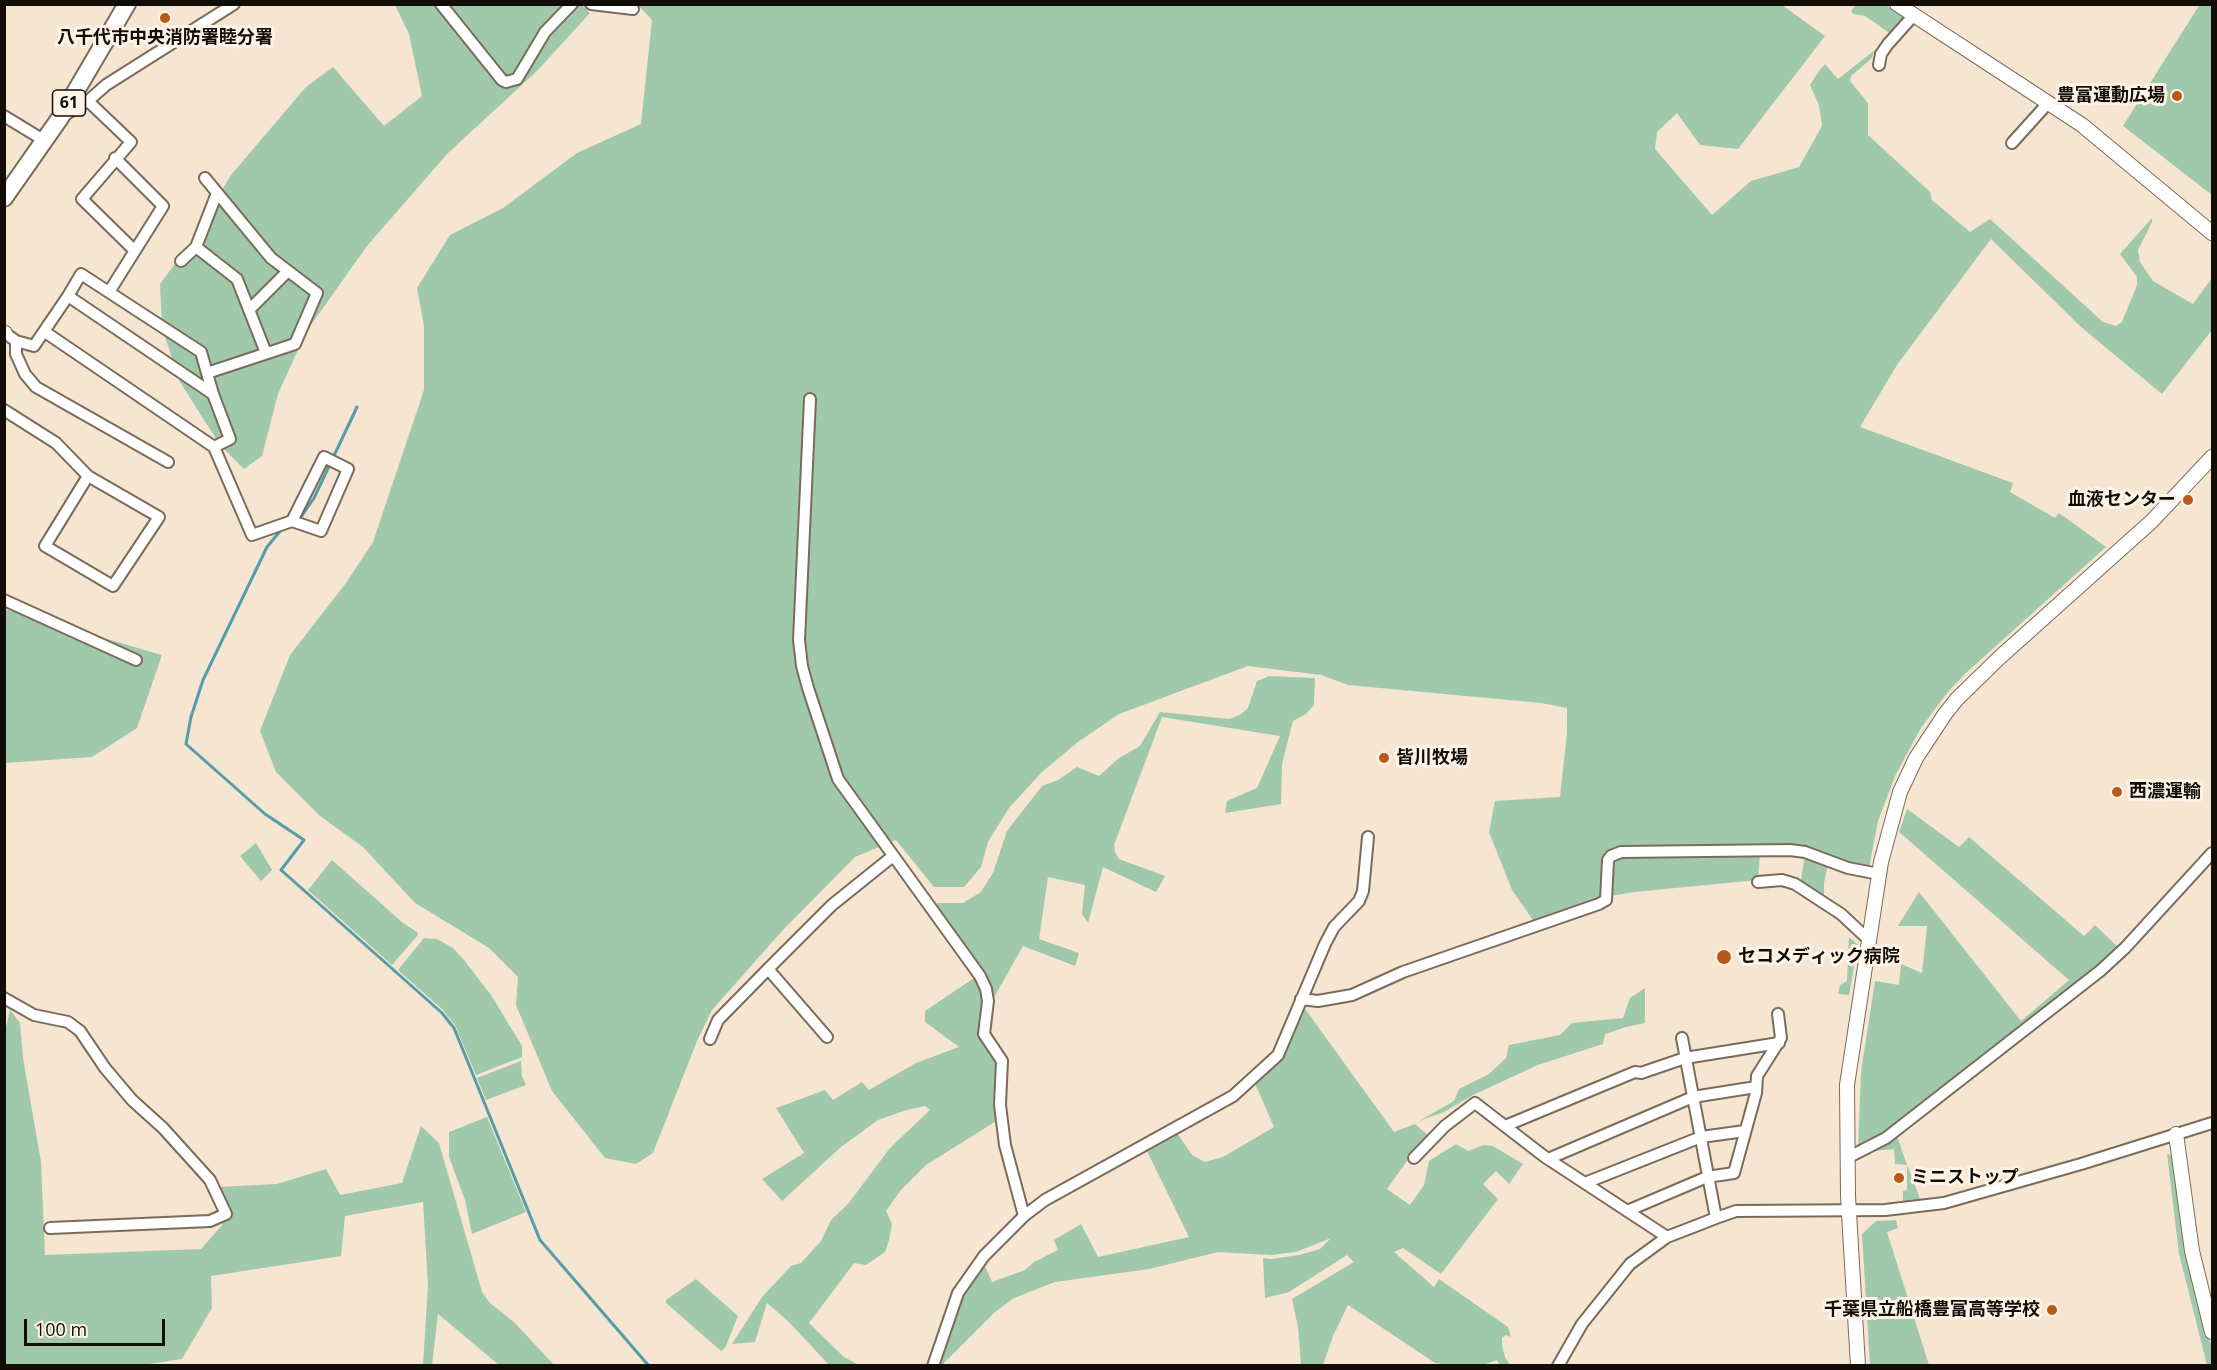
<!DOCTYPE html>
<meta charset="utf-8">
<style>
body{margin:0}
#map{position:relative;width:2217px;height:1370px;overflow:hidden;background:#f5e5d1;font-family:"Open Sans",sans-serif}
canvas{display:block}
.frame{position:absolute;inset:0;border:6px solid #120d07;pointer-events:none}
.scale{position:absolute;left:24px;top:1319px;width:141px;height:27px;box-sizing:border-box;border:3px solid #120d07;border-top:0;padding-left:8px;font-size:18px;line-height:21px;white-space:nowrap;color:#120d07;-webkit-text-stroke:4px #fdf3e7;paint-order:stroke}
</style>
<div id="map">
<canvas width="2217" height="1370"></canvas>
<div class="frame"></div>
<div class="scale">100 m</div>
</div>
<script>
const c = document.querySelector('canvas').getContext('2d');
c.lineJoin = 'round';
function fill(path, color) { c.fillStyle = color; c.fill(path, 'evenodd'); }
const poly = rows => new Path2D(rows.map(r => 'M' + r).join(''));
function strokePath(path, color, width, dash) { c.strokeStyle = color; c.lineWidth = width; c.lineCap = dash ? 'butt' : 'round'; c.setLineDash(dash || []); c.stroke(path); }
function write(font, color, halo, rows, align = 'center') {
  c.font = font + ' "Open Sans","Noto Sans JP",sans-serif'; c.lineWidth = 6; c.setLineDash([]); c.textBaseline = 'middle'; c.strokeStyle = halo; c.fillStyle = color; for (const [text, x, y, turn = 0] of rows) {
    c.save(); c.translate(x, y); c.rotate((+turn || 0) * Math.PI / 180); c.textAlign = isNaN(turn) ? turn : align; if (halo) c.strokeText(text, 0, 0); c.fillText(text, 0, 0); c.restore();
  }
}
const green = poly([
 [581,4,590,13,537,71,447,154,367,246,306,332,278,394,262,456,244,469,220,445,180,382,162,328,160,284,189,245,231,175,306,87,333,67,384,126,422,96,409,34,395,5],
 [2200,4,2212,5,2212,195,2123,126],
 [638,5,1782,5,1825,36,1738,149,1700,145,1677,113,1657,132,1655,149,1712,215,1751,181,1799,167,1822,126,1819,105,1810,85,1819,71,1825,64,1838,79,1875,50,1871,59,1851,76,1850,81,1868,103,1868,135,1930,192,1932,200,1970,232,1990,219,2103,322,2116,326,2122,322,2137,285,2137,277,2120,254,2152,218,2152,222,2138,250,2140,262,2153,281,2193,304,2212,278,2212,330,2162,394,2081,327,1991,239,1897,365,1860,427,2013,483,2010,492,2055,518,2059,513,2106,547,1967,672,1947,693,1921,728,1896,774,1878,821,1869,868,1763,847,1609,850,1604,852,1603,899,1535,923,1512,890,1489,832,1495,801,1560,797,1567,733,1567,708,1541,703,1348,685,1321,675,1248,666,1119,714,1078,742,1042,772,1009,808,988,842,981,867,964,887,934,887,896,840,855,857,782,931,712,1010,697,1041,653,1153,636,1164,605,1158,552,1091,516,1005,518,977,489,948,415,903,363,847,320,816,276,772,260,731,290,655,346,583,373,542,424,390,424,326,417,288,450,235,503,208,577,153,641,124,652,20],
 [1856,5,1885,5,1904,16,1904,20,1891,34,1865,16,1853,14,1851,11],
 [4,609,162,655,137,728,92,757,5,763],
 [1269,676,1315,678,1314,705,1306,714,1293,721,1282,764,1281,804,1225,813,1227,801,1257,788,1280,736,1162,717,1114,845,1115,852,1119,859,1165,876,1156,892,1103,867,1088,923,1082,914,1085,885,1048,877,1039,939,1079,953,1075,966,1023,946,992,1001,932,903,963,903,981,892,993,873,1007,831,1042,786,1058,780,1077,767,1099,776,1119,758,1140,746,1160,712,1229,719,1240,715,1248,708,1257,681],
 [1907,809,1959,847,1969,837,2084,936,2095,925,2120,949,1884,1134,1858,1147,1861,1072,1875,981,1899,985,1901,964,1922,973,1927,926,1898,926,1919,892,2021,1021,2069,980,1899,832],
 [256,843,272,870,261,881,240,856],
 [1760,854,1758,880,1634,892,1611,896,1608,867,1615,857],
 [1805,855,1828,864,1824,883,1824,895,1822,897,1800,885],
 [332,860,403,923,417,932,418,935,392,965,308,890],
 [1849,937,1858,945,1849,995,1838,994,1840,985,1847,981],
 [424,938,437,939,453,948,464,960,491,995,522,1046,522,1057,476,1075,455,1025,443,1010,398,970],
 [977,976,984,1001,981,1037,997,1056,998,1120,926,1165,900,1191,886,1211,892,1224,889,1240,885,1252,866,1265,854,1263,809,1323,844,1357,859,1365,829,1365,789,1322,767,1303,755,1342,732,1344,762,1297,791,1266,801,1263,821,1241,831,1220,848,1204,890,1148,930,1110,925,1106,907,1110,878,1120,841,1147,782,1201,762,1179,804,1153,776,1108,825,1090,833,1100,862,1082,869,1090,916,1063,959,1047,925,1022,925,1011],
 [1645,988,1645,1023,1626,1027,1605,1034,1603,1044,1538,1065,1473,1095,1444,1112,1419,1121,1454,1101,1459,1089,1489,1074,1506,1058,1509,1045,1560,1035,1572,1023,1623,1018,1630,998],
 [1303,1006,1394,1132,1415,1124,1429,1136,1412,1154,1387,1189,1410,1205,1424,1185,1429,1161,1456,1144,1468,1151,1484,1145,1493,1146,1523,1164,1509,1184,1496,1171,1483,1184,1498,1199,1441,1274,1403,1248,1394,1252,1434,1287,1439,1279,1508,1327,1511,1337,1506,1335,1502,1338,1502,1345,1505,1357,1510,1365,1500,1365,1497,1360,1480,1366,1451,1365,1435,1363,1348,1305,1333,1336,1323,1365,1301,1365,1298,1327,1292,1299,1354,1262,1347,1255,1289,1292,1265,1298,1263,1258,1272,1259,1299,1255,1320,1249,1331,1238,1296,1252,1271,1255,1218,1252,1149,1269,1055,1282,1014,1298,995,1312,942,1365,936,1366,962,1295,984,1264,992,1282,1025,1270,1034,1262,1058,1250,1054,1240,1081,1224,1098,1257,1189,1237,1145,1147,1175,1130,1192,1155,1205,1162,1223,1157,1274,1127,1254,1081,1271,1066],
 [10,1010,20,1023,23,1058,41,1162,45,1255,201,1249,223,1224,219,1187,277,1184,326,1169,340,1195,402,1183,421,1126,439,1143,482,1292,490,1303,515,1323,554,1365,499,1365,438,1314,432,1365,423,1365,428,1285,423,1202,345,1216,341,1256,211,1276,212,1308,182,1359,136,1366,5,1366,4,1036],
 [521,1061,522,1076,526,1085,486,1100,477,1078],
 [487,1117,526,1212,472,1234,465,1200,449,1157,449,1132],
 [1897,1136,1907,1165,1921,1201,1903,1203,1903,1191,1907,1190,1907,1165,1895,1164,1894,1149,1875,1151],
 [2167,1153,2173,1158,2186,1252,2203,1321,2212,1347,2212,1365,2207,1365,2179,1254],
 [1896,1220,1898,1228,1887,1232,1929,1365,1870,1365,1862,1234,1876,1221],
 [696,1279,738,1316,725,1348,721,1351,666,1303,666,1300]
]);
const stream = poly([
 [299,520,314,498,357,407],
 [281,530,267,547,203,680,191,717,186,744,265,814,304,840,281,870,442,1013,454,1028,540,1240,649,1366]
]);
const minor = poly([
 [441,4,502,80,506,82,517,79,545,32,572,4],
 [591,4,633,9],
 [1879,65,1881,54,1888,44,1914,15],
 [88,101,131,142,82,199,134,250],
 [4,116,45,141],
 [63,116,88,101,106,85,234,4],
 [2012,143,2049,102],
 [205,178,271,258,317,293,295,344,207,373],
 [196,247,237,279,266,353],
 [181,261,196,247,217,193],
 [109,292,163,206,115,158],
 [68,296,213,394],
 [249,310,288,271],
 [5,333,16,341,34,346,68,296,81,274,201,352,213,394,230,439,214,447,45,332],
 [16,341,16,354,25,374,36,387,168,462],
 [810,399,799,640,802,666,808,688,838,779,980,976,986,989,988,1001,984,1034,1002,1061,1000,1105,1005,1145,1024,1216],
 [4,410,56,443,88,476,159,517,113,586,45,546,88,476],
 [214,447,252,535,292,521,324,457,348,469,321,531,292,521],
 [4,600,136,660],
 [1758,882,1782,880,1795,884,1841,914,1870,941],
 [768,969,827,1037],
 [4,998,34,1015,68,1022,80,1031,105,1068,132,1100,163,1128,210,1180,226,1214,210,1221,50,1228],
 [1301,999,1318,1001,1352,995,1403,972,1599,904,1606,900,1608,860,1611,856,1621,852,1790,850,1805,852,1848,868,1879,874],
 [1682,1038,1716,1218],
 [710,1039,718,1020,768,969,832,905,893,856],
 [1505,1126,1635,1072,1641,1073,1685,1058,1779,1043],
 [1414,1158,1445,1126,1475,1103,1545,1157,1667,1237],
 [1847,1158,1886,1138,2100,971,2125,948,2212,853],
 [1548,1159,1693,1097,1756,1087],
 [1585,1183,1701,1137,1745,1131],
 [1627,1211,1707,1177,1734,1173,1756,1093,1757,1076,1781,1038,1778,1014],
 [933,1366,958,1293,984,1256,1024,1216,1045,1200,1233,1096,1278,1055,1325,944,1334,927,1359,901,1363,891,1368,837],
 [1558,1366,1582,1324,1630,1264,1667,1237,1716,1218,1736,1211,1885,1210,1944,1203,2081,1164,2212,1123]
]);
const tertiary = poly([
 [1897,4,2082,125,2212,233],
 [4,333,5,333],
 [2176,1134,2192,1251,2212,1332],
 [1858,1366,1848,1196,1847,1085,1881,862,1900,792,1916,758,1945,714,1957,699,1999,658,2152,521,2212,457]
]);
const primary = poly([
 [4,198,60,118,127,4]
]);
const markers = [
 [165,18,6,"#b9581a"],
 [2177,96,6,"#b9581a"],
 [2188,500,6,"#b9581a"],
 [1384,758,6,"#b9581a"],
 [2117,792,6,"#b9581a"],
 [1724,957,8,"#b9581a"],
 [1899,1178,6,"#b9581a"],
 [2052,1310,6,"#b9581a"]
];
const shields = [
 [69,103,33]
];
const shieldNames = [
 ["61",69,103]
];
const poiNames = [
 ["八千代市中央消防署睦分署",165,38,"center"],
 ["豊富運動広場",2165,96,"right"],
 ["血液センター",2176,500,"right"],
 ["皆川牧場",1396,758],
 ["西濃運輸",2129,792],
 ["セコメディック病院",1738,957],
 ["ミニストップ",1911,1178],
 ["千葉県立船橋豊富高等学校",2040,1310,"right"]
];
fill(green, '#a0c9ac');
strokePath(stream, '#559da9', 3);
strokePath(minor, '#7a6c5b', 14);
strokePath(tertiary, '#7a6c5b', 16);
strokePath(primary, '#7a6c5b', 20);
strokePath(minor, '#fff', 10);
strokePath(tertiary, '#fff', 14);
strokePath(primary, '#fff', 16);
for (const [x, y, r, color] of markers) { const dot = new Path2D(); dot.arc(x, y, r, 0, 2 * Math.PI); c.fillStyle = color; c.fill(dot); strokePath(dot, '#fdf3e7', 2); }
for (const [x, y, w] of shields) { const box = new Path2D(); box.roundRect(x - w / 2, y - 13, w, 26, 4.5); c.fillStyle = '#fdf3e7'; c.fill(box); strokePath(box, '#120d07', 1.5); }
write('bold 16px', '#120d07', null, shieldNames);
write('bold 18px', '#120d07', '#fdf3e7', poiNames, 'left');
</script>
